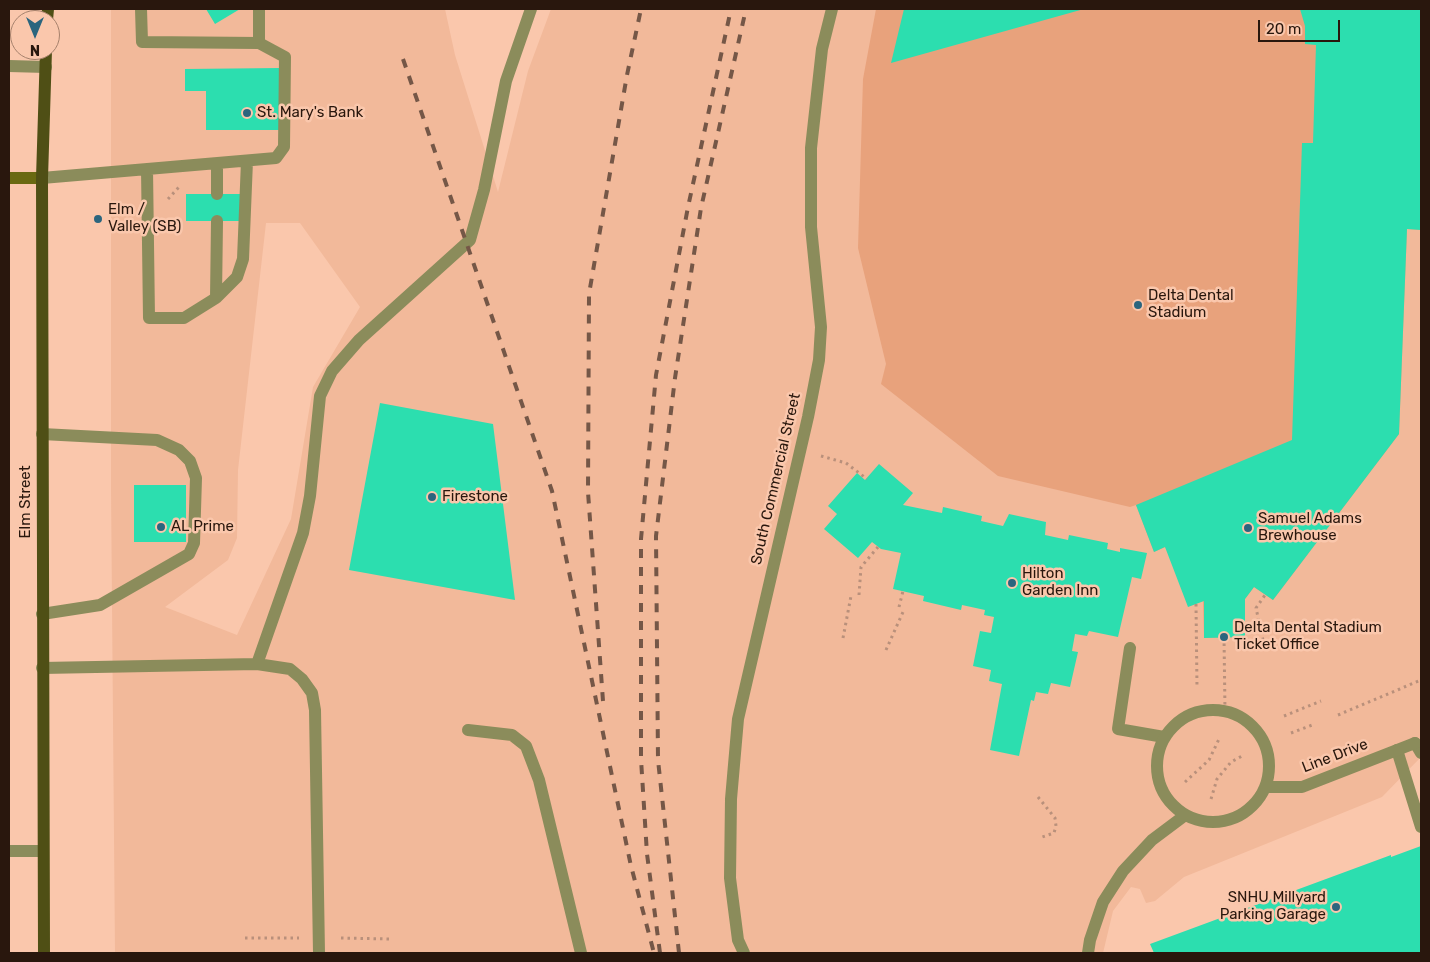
<!DOCTYPE html>
<style>
body{margin:0}
#map{position:relative;width:1430px;height:962px;overflow:hidden;background:#fac7ac;font-family:Rubik,sans-serif}
canvas{display:block}
.frame{position:absolute;inset:0;border:10px solid #29170d;pointer-events:none}
.north{position:absolute;left:10px;top:10px;width:50px;height:50px;box-sizing:border-box;background:#fac7ac;border:1px solid #a6816c;border-radius:50%;rotate:180deg;font-size:14px;font-weight:700;line-height:20px;text-align:center;color:#29170d}
.north::after{content:'';display:block;margin:auto;width:18px;height:22px;background:#2b657e;clip-path:polygon(50% 0,100% 100%,50% 72%,0 100%)}
.scale{position:absolute;left:1258px;top:20px;width:82px;height:22px;box-sizing:border-box;border:2px solid #29170d;border-top:0;padding-left:6px;font-size:15px;line-height:18px;white-space:nowrap;color:#29170d;-webkit-text-stroke:4px #fac7ac;paint-order:stroke}
</style>
<div id="map">
<canvas width="1430" height="962"></canvas>
<div class="frame"></div>
<div class="north">N</div>
<div class="scale">20 m</div>
</div>
<script>
const c = document.querySelector('canvas').getContext('2d');
c.lineJoin = 'round';
function fill(path, color) { c.fillStyle = color; c.fill(path, 'evenodd'); }
const poly = rows => new Path2D(rows.map(r => 'M' + r).join(''));
function strokePath(path, color, width, dash) { c.strokeStyle = color; c.lineWidth = width; c.lineCap = dash ? 'butt' : 'round'; c.setLineDash(dash || []); c.stroke(path); }
function write(font, color, halo, rows, align = 'center') {
  c.font = font + ' Rubik,sans-serif'; c.lineWidth = 5; c.setLineDash([]); c.textBaseline = 'middle'; c.strokeStyle = halo; c.fillStyle = color; for (const [text, x, y, turn = 0] of rows) {
    c.save(); c.translate(x, y); c.rotate((+turn || 0) * Math.PI / 180); c.textAlign = isNaN(turn) ? turn : align; if (halo) c.strokeText(text, 0, 0); c.fillText(text, 0, 0); c.restore();
  }
}
const built = poly([
 [111,9,445,9,455,55,498,192,528,71,551,9,1421,9,1421,757,1382,797,1184,877,1155,901,1146,903,1140,889,1131,887,1113,911,1103,953,115,953,111,487],
 [266,223,300,223,360,307,313,387,291,519,237,635,165,607,228,560,237,538,238,470]
]);
const green = poly([
 [876,9,1421,9,1421,230,1407,229,1399,434,1273,600,1254,587,1245,599,1245,637,1204,638,1203,601,1165,547,1154,552,1136,505,1130,507,998,476,881,384,886,364,858,248,863,79]
]);
const building = poly([
 [206,9,240,9,215,24],
 [904,9,1084,9,891,63],
 [1300,9,1421,9,1421,230,1407,229,1399,434,1273,600,1254,587,1245,599,1245,637,1204,638,1204,601,1188,607,1165,547,1154,552,1136,505,1292,440,1302,143,1313,143,1316,45,1305,44,1305,26],
 [280,68,288,130,206,130,206,91,185,91,185,69],
 [186,194,241,194,241,221,186,221],
 [380,403,493,424,515,600,349,570],
 [879,464,913,493,903,505,942,513,943,507,982,516,981,521,1003,526,1009,514,1046,522,1045,535,1068,540,1069,535,1108,543,1107,549,1120,552,1120,548,1147,553,1141,579,1132,577,1118,637,1089,631,1087,636,1075,634,1072,651,1078,652,1070,687,1051,683,1048,694,1036,692,1034,701,1031,700,1019,756,990,750,1002,684,989,681,991,670,973,666,980,631,991,633,994,617,984,615,985,610,962,605,961,610,923,601,924,596,893,589,901,553,881,549,872,542,858,558,824,529,837,514,828,506,857,473,865,480],
 [134,485,186,485,186,542,134,542],
 [1421,846,1421,953,1154,953,1150,944,1391,855,1391,857]
]);
const path = poly([
 [168,199,179,187],
 [821,456,846,463,867,479],
 [859,595,861,567,878,547],
 [1196,604,1197,688],
 [899,607,903,591],
 [1224,637,1225,711],
 [843,638,851,596],
 [1263,640,1256,608,1265,595],
 [886,650,903,612],
 [1338,715,1421,680],
 [1284,716,1321,701],
 [1291,733,1315,724],
 [1185,782,1209,760,1220,737],
 [1038,797,1055,818,1056,826,1054,833,1042,837],
 [1211,799,1217,779,1231,762,1242,756],
 [245,938,299,938],
 [341,938,389,939]
]);
const lane = poly([
 [141,9,142,42,259,43,259,9],
 [9,66,46,67],
 [147,169,149,318,184,318,216,298,217,221],
 [42,178,276,158,284,147,285,57,259,43],
 [217,194,217,163],
 [216,298,237,277,243,259,247,161],
 [42,434,157,440,179,450,190,461,196,478,194,543,189,554,100,605,42,614],
 [1130,648,1118,729,1164,737],
 [257,664,303,533,310,496,320,396,332,371,359,340,470,240,484,190,506,81,531,9],
 [42,668,257,664,290,669,302,679,312,693,315,710,319,953],
 [468,730,512,735,526,746,539,780,581,953],
 [1415,743,1421,753],
 [1397,750,1421,827]
]);
const street = poly([
 '1157 766a56 56 0 1 1 112 0a56 56 0 1 1-112 0Z',
 [1265,787,1302,787,1415,743],
 [9,851,43,851],
 [744,953,738,940,730,878,731,799,738,719,808,417,819,360,821,327,811,227,811,148,822,49,832,9],
 [1088,953,1090,940,1103,902,1123,871,1152,840,1184,816]
]);
const secondary = poly([
 [9,178,42,178]
]);
const primary = poly([
 [47,20,48,9],
 [44,953,42,178,46,50]
]);
const rail = poly([
 [403,59,552,491,631,866,654,953],
 [603,701,588,492,589,294,627,75,641,9],
 [660,953,647,854,641,759,641,539,656,375,688,207,731,9],
 [679,953,658,760,656,536,675,378,701,208,746,9]
]);
const markers = [
 [247,113,5,"#2b657e"],
 [98,219,5,"#2b657e"],
 [1138,305,5,"#2b657e"],
 [432,497,5,"#2b657e"],
 [161,527,5,"#2b657e"],
 [1248,528,5,"#2b657e"],
 [1012,583,5,"#2b657e"],
 [1224,637,5,"#2b657e"],
 [1336,907,5,"#2b657e"]
];
const poiNames = [
 ["St. Mary's Bank",257,113],
 ["Elm /",108,210],
 ["Valley (SB)",108,227],
 ["Delta Dental",1148,296],
 ["Stadium",1148,313],
 ["Firestone",442,497],
 ["Samuel Adams",1258,519],
 ["Brewhouse",1258,536],
 ["AL Prime",171,527],
 ["Hilton",1022,574],
 ["Garden Inn",1022,591],
 ["Delta Dental Stadium",1234,628],
 ["Ticket Office",1234,645],
 ["SNHU Millyard",1326,898,"right"],
 ["Parking Garage",1326,915,"right"]
];
const streetNames = [
 ["South Commercial Street",776,479,-77],
 ["Elm Street",26,502,-90],
 ["Line Drive",1335,756,-21]
];
fill(built, '#f2b99a');
fill(green, '#e8a27c');
fill(building, '#2cdeaf');
strokePath(path, '#b9907b', 3, [2.5, 4]);
strokePath(lane, '#8b8c5b', 12);
strokePath(street, '#8b8c5b', 12);
strokePath(secondary, '#696911', 12);
strokePath(primary, '#4f4f15', 12);
strokePath(rail, '#755747', 4, [9, 9]);
for (const [x, y, r, color] of markers) { const dot = new Path2D(); dot.arc(x, y, r, 0, 2 * Math.PI); c.fillStyle = color; c.fill(dot); strokePath(dot, '#fac7ac', 2); }
write('15px', '#29170d', '#fac7ac', poiNames, 'left');
write('15px', '#29170d', '#fac7ac', streetNames);
</script>
